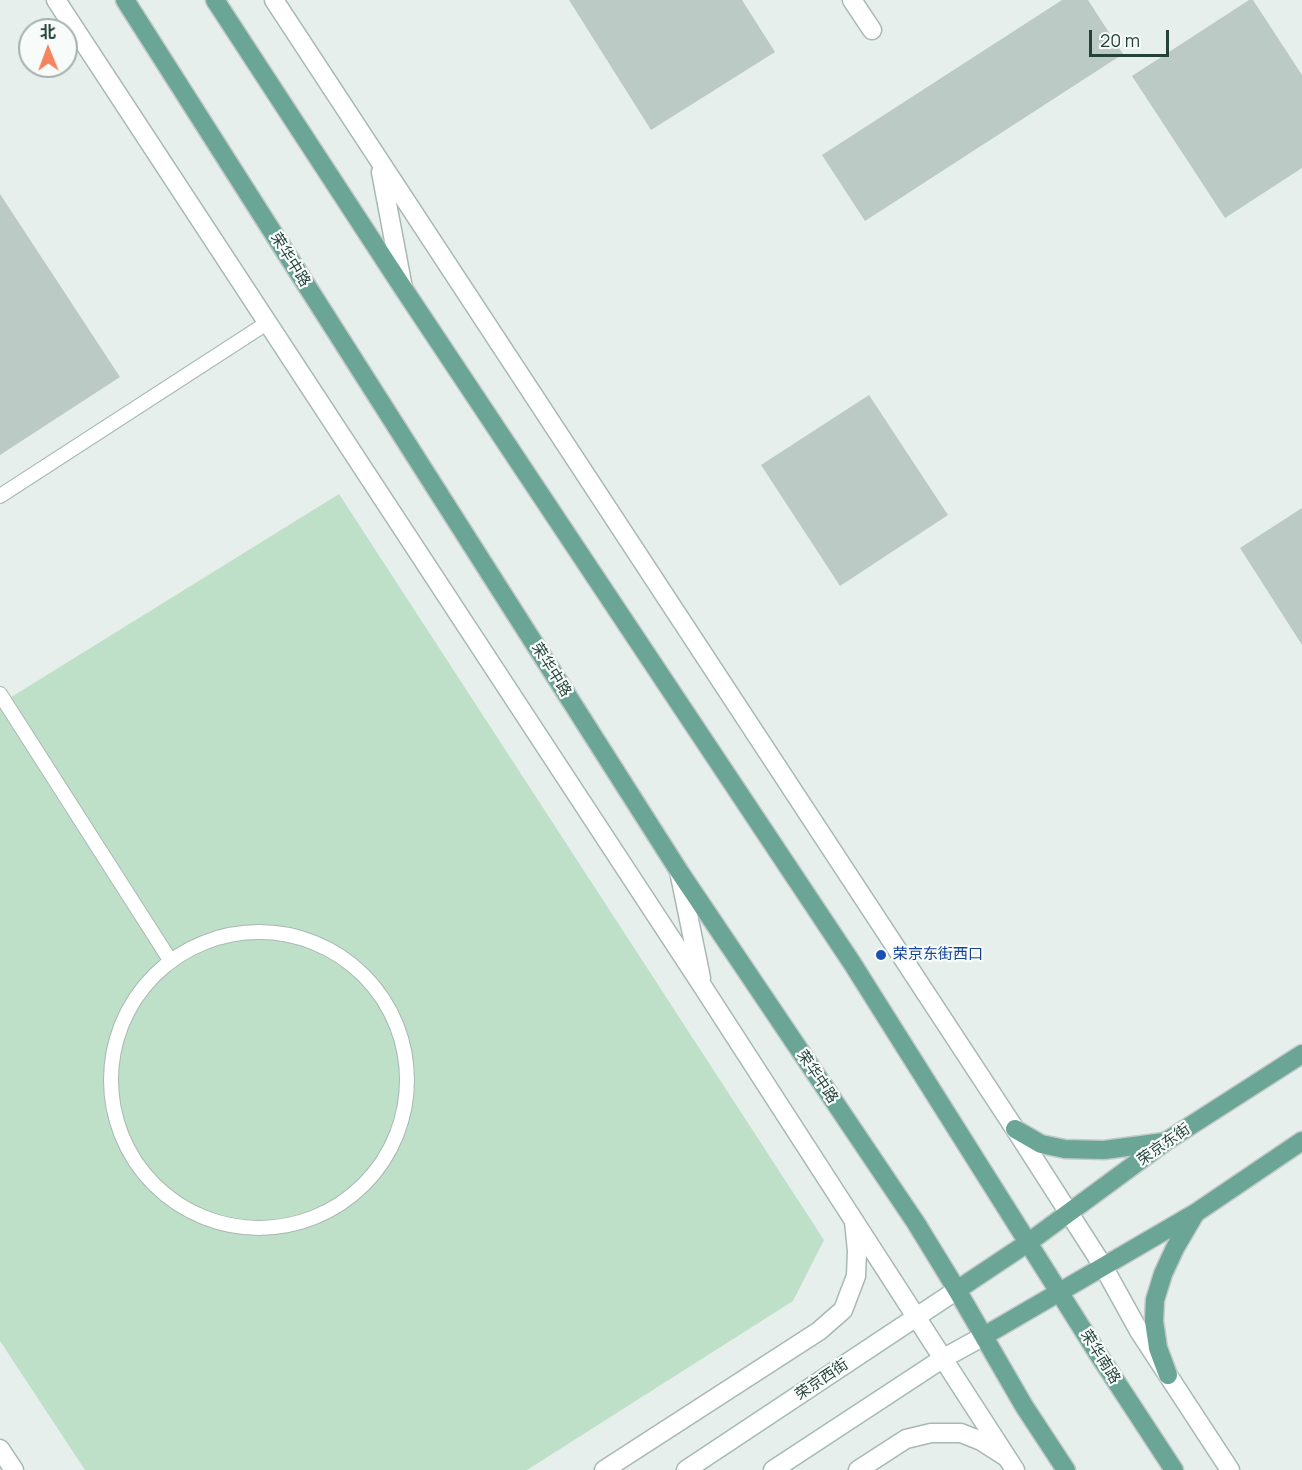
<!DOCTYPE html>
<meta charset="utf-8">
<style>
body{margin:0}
#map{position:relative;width:1302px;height:1470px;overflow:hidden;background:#e6efeb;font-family:Manrope,"Noto Sans SC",sans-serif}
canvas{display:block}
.north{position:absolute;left:18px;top:18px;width:60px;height:60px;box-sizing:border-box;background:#f7fbf9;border:2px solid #a3b1ad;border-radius:50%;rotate:359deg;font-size:16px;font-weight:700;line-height:24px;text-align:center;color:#24423a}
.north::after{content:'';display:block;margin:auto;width:21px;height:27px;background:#f4845f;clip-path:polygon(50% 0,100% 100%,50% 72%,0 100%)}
.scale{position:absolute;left:1089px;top:30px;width:80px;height:27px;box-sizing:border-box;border:3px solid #24423a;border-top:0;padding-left:8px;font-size:18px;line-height:21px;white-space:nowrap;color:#24423a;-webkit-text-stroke:4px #f7fbf9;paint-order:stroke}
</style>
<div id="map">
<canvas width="1302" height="1470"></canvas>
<div class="north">北</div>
<div class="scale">20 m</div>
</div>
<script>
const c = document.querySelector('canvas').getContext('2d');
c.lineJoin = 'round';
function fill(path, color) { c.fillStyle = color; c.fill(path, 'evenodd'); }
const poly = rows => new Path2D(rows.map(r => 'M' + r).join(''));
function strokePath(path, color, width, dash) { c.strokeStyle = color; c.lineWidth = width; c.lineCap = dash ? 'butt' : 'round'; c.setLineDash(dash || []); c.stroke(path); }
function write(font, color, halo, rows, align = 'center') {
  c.font = font + ' Manrope,"Noto Sans SC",sans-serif'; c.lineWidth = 4.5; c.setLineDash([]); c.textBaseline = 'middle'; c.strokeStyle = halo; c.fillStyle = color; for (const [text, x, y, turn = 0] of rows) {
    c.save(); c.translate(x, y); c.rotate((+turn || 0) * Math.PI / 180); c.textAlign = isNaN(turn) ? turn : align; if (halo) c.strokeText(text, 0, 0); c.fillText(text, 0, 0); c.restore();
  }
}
const green = poly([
 [339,494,824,1240,793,1301,527,1470,85,1470,0,1341,0,704]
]);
const building = poly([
 [569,0,742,0,775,52,651,130],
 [1062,0,1088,0,1123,54,865,221,822,155],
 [1249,0,1253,0,1302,75,1302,168,1225,218,1132,76],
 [0,194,120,377,0,455],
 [869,395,948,515,840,586,761,465],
 [1302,508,1302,645,1240,548]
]);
const service = poly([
 [0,496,267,323],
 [0,694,170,960],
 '111 1080a148 148 0 1 1 296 0a148 148 0 1 1-296 0Z'
]);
const minor = poly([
 [852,0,872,30],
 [0,1449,14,1470],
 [604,1470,819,1331,843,1310,856,1276,857,1251,854,1221],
 [858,1470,906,1439,931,1433,961,1433,981,1441,1006,1457]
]);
const tertiary = poly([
 [56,0,703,987,1015,1470],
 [274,0,1015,1129,1103,1266,1139,1331,1230,1470],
 [381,172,403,288],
 [679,871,701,978]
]);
const secondary = poly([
 [686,1470,957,1290],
 [773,1470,942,1359,984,1336]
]);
const primary = poly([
 [125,0,679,871,916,1223,957,1290,1024,1406,1066,1470],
 [215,0,403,288,852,963,1100,1357,1174,1470],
 [1015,1129,1041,1144,1065,1149,1104,1150,1164,1142],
 [957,1290,1029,1242,1165,1142,1302,1054],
 [984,1336,1197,1212,1302,1141],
 [1168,1375,1158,1348,1154,1321,1155,1300,1163,1274,1175,1248,1195,1214]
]);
const markers = [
 [881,955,6,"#1a4fb4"]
];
const streetNames = [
 ["荣华中路",290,260,58],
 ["荣华中路",551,670,58],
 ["荣华中路",817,1077,56],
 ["荣京东街",1164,1145,-35],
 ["荣华南路",1100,1357,58],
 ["荣京西街",822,1380,-34]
];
const transitNames = [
 ["荣京东街西口",893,955]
];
fill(green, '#bfe0c8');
fill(building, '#bbcac4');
strokePath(service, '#a8b8b2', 16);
strokePath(minor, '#a8b8b2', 21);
strokePath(tertiary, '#a8b8b2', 21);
strokePath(secondary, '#a4bbb3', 21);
strokePath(primary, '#c2cac8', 21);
strokePath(service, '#fff', 14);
strokePath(minor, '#fff', 18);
strokePath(tertiary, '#fff', 18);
strokePath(secondary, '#fff', 18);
strokePath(primary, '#6aa596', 18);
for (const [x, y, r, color] of markers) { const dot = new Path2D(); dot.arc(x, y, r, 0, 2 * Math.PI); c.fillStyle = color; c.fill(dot); strokePath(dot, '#f7fbf9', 2); }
write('15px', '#24423a', '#f7fbf9', streetNames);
write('15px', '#164399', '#f7fbf9', transitNames, 'left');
</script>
